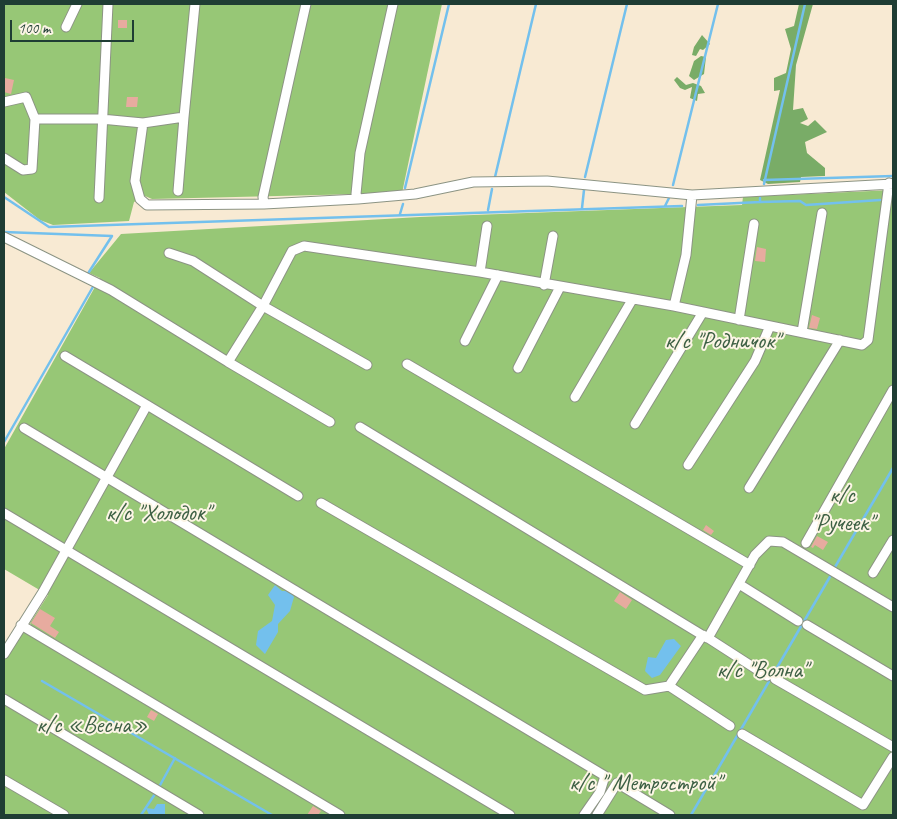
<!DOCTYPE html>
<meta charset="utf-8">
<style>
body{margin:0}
#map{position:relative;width:897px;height:819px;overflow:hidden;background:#f8ead3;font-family:Caveat,sans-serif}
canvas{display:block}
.frame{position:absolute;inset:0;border:5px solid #1f3d34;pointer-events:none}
.scale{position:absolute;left:10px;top:20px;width:124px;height:22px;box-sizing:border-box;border:2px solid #1f3d34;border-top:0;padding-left:6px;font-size:15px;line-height:18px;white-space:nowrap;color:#1f3d34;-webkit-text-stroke:4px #fcf5e5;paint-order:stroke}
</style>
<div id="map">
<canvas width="897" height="819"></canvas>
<div class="frame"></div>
<div class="scale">100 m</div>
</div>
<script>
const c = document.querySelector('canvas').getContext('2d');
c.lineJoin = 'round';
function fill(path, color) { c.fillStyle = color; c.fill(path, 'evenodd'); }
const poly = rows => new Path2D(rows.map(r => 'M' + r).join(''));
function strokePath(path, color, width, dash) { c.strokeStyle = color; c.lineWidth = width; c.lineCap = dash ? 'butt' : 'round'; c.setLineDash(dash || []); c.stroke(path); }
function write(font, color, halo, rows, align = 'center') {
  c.font = font + ' Caveat,sans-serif'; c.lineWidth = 4; c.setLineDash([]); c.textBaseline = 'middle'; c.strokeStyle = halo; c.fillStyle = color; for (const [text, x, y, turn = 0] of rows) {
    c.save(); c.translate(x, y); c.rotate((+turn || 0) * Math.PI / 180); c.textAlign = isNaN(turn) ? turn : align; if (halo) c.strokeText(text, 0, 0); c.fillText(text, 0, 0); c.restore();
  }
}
const green = poly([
 [4,4,442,4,402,193,152,199,145,196,134,202,129,221,53,225,40,220,4,192],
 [893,190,893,815,4,815,4,659,18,637,25,632,39,639,30,623,48,595,4,569,4,449,100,278,89,273,121,234,420,217,742,205,743,197]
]);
const forest = poly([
 [799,4,813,4,796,65,793,110,803,108,808,119,800,123,808,126,815,120,827,132,805,142,807,153,825,168,825,176,801,177,800,182,768,184,760,180,780,90,774,91,774,78,786,73,791,49,785,29,794,26],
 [702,35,710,44,703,50,700,49,696,56,692,55,694,47],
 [701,56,706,57,704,74,694,80,689,76,694,61],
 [677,77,686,85,693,83,701,86,705,93,698,94,697,101,690,98,692,87,685,90,680,88,674,80]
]);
const water = poly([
 [275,585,282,591,290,591,294,597,290,611,278,624,278,632,265,654,256,645,258,631,272,621,275,605,268,595],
 [674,639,681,646,660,675,652,678,645,671,648,657,656,658,666,640],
 [157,804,165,804,165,815,149,815,146,808,154,809]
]);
const stream = poly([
 [495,177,536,4],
 [585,177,627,4],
 [764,180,893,176],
 [764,184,805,4],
 [673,185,718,4],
 [405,188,449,4],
 [4,197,49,227,682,206],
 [760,202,800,201,806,205,880,200],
 [698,205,760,202,760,198],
 [665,206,669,198],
 [582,208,584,190],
 [488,210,492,189],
 [400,214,403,204],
 [4,232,112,236,87,275],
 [4,442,94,285],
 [835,567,893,468],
 [42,681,272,815],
 [159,787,175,758],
 [141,815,155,794],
 [691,815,831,575]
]);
const building = poly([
 [118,20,127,20,127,28,118,28],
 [5,78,14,80,11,94,4,92],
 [127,97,138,97,137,107,126,107],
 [757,247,766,249,765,262,755,261],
 [812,315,820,318,817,329,809,328],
 [706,525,714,531,711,535,703,530],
 [817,536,828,542,823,550,815,545,813,548,811,547],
 [620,592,632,600,626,609,614,601],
 [40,609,55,618,50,626,59,632,55,638,31,623],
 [151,710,158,714,154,721,147,717],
 [313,806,321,811,318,815,307,815]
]);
const minor = poly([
 [66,27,77,4],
 [4,102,26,97,35,119],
 [143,123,184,117,195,4],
 [4,158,23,170,32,169,35,119,101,119,143,123,135,181,140,199,147,205,264,204,358,199,415,194,473,182,547,181,692,195,893,184],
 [178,191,184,117],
 [99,198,108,4],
 [358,199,356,194,360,153,393,4],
 [264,204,263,197,306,4],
 [4,237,111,290,228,362,263,306,292,251,304,246,480,272,674,306,686,255,692,195],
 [169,253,193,261,263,306,367,365],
 [480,272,487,226],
 [544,285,553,236],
 [674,306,862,345,868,340,889,183],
 [739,320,754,224],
 [802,332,822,213],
 [465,341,498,275],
 [65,356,147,405],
 [228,362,330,422],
 [407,364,750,565],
 [518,368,560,287],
 [575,397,632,300],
 [635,424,703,312],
 [360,427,707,638],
 [24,428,605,776,600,792,584,815],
 [688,465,755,361,770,326],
 [749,488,840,340],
 [321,503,645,690,669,686,703,635],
 [4,513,510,815],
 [806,543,893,390],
 [873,573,893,540],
 [739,584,798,621],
 [21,625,340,815],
 [807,625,893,676],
 [4,654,43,592,147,405,298,496],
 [767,676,708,638,755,555,769,541,783,542,893,607],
 [775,679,893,747],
 [669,686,730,726],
 [4,699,199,815],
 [742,734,863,805,893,757],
 [4,780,64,815],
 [597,815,617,783,670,815]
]);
const parkNames = [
 ["к/с \"Родничок\"",722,342],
 ["к/с",842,496],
 ["\"Ручеек\"",842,524],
 ["к/с \"Холодок\"",158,514],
 ["к/с \"Волна\"",762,671],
 ["к/с «Весна»",92,726],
 ["к/с \" Метрострой\"",645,784]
];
fill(green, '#97c776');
fill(forest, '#79ac67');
fill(water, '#73c0ed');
strokePath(stream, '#73c0ed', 2.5);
fill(building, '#e7ab9f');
strokePath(minor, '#8c9484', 11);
strokePath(minor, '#fff', 9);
write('24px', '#3d6044', '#fcf5e5', parkNames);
</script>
